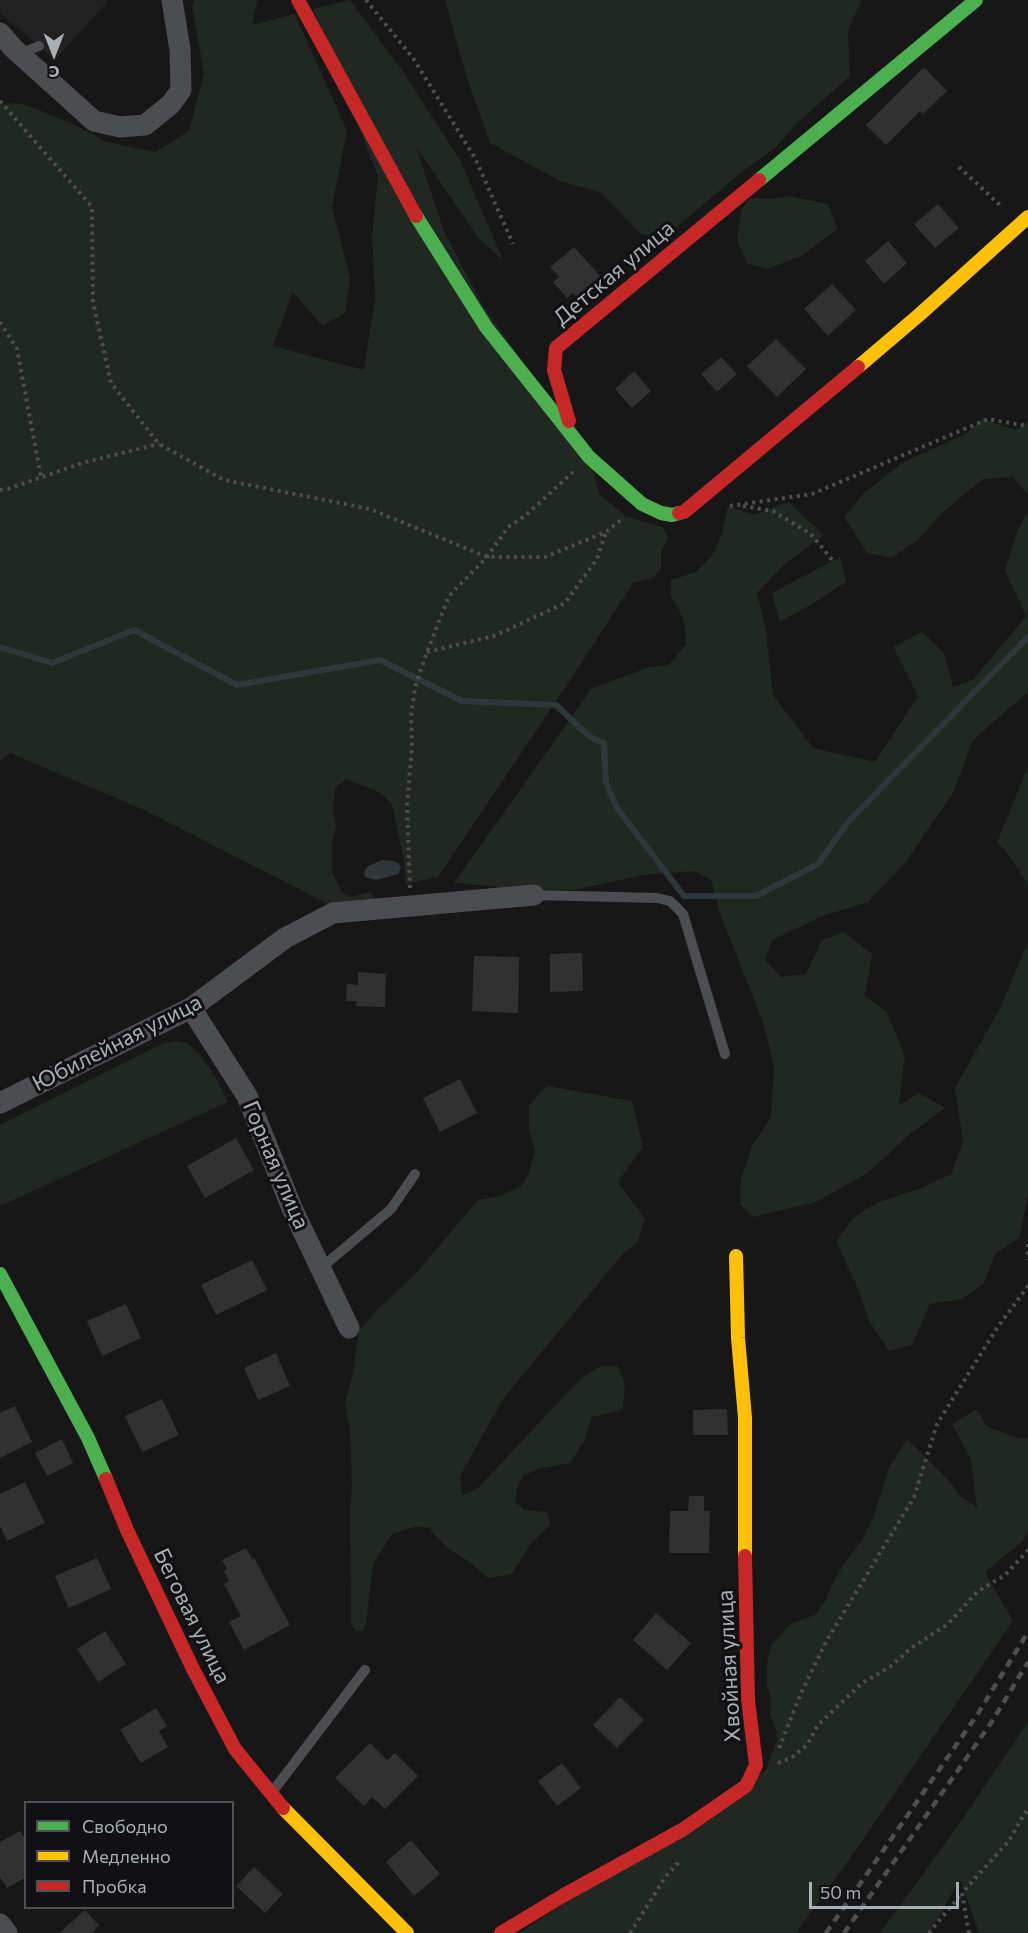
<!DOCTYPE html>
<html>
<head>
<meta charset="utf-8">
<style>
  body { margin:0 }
  #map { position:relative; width:1028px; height:1933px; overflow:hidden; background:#171717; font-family:Commissioner,sans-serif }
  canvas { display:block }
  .legend { position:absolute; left:24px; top:1801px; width:210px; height:108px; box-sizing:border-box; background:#111113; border:2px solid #4e5054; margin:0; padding:8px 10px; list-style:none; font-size:18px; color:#aaafb6 }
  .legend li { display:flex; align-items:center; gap:12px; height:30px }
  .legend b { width:30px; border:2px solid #4e5054 }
  .north { position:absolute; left:24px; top:24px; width:60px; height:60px; -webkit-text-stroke:4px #111113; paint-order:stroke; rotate:180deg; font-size:16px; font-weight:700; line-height:24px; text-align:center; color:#aaafb6 }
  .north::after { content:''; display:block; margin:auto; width:21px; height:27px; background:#aaafb6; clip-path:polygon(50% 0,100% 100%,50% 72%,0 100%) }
  .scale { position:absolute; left:809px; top:1882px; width:150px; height:27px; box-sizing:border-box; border:3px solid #aaafb6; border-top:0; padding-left:8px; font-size:18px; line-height:21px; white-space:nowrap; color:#aaafb6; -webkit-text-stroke:4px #111113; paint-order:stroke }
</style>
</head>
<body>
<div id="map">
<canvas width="1028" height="1933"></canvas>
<ul class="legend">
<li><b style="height:8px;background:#4caf50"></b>Свободно</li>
<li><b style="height:8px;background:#ffc107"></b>Медленно</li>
<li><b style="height:8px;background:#c62828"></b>Пробка</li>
</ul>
<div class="north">С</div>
<div class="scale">50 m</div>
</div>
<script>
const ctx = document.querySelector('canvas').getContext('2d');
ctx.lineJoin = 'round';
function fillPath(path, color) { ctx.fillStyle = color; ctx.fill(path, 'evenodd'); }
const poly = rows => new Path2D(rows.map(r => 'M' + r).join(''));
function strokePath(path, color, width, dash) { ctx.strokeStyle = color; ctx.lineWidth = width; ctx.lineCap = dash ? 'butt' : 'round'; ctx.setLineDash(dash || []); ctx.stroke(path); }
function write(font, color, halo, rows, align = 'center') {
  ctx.font = font + ' Commissioner,sans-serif'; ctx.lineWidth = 6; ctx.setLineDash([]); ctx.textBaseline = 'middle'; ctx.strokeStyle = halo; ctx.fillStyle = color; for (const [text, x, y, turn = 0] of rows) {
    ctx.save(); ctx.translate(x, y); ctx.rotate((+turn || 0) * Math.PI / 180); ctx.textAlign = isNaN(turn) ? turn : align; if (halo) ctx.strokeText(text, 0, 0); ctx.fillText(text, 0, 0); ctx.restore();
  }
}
const built = poly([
  [0,0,109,0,55,60,0,13]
]);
const green = poly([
  [194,0,257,0,252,25,295,14,347,131,332,207,350,278,345,313,322,326,293,292,273,346,364,370,375,298,372,235,378,176,313,9,350,0,402,70,460,160,503,260,480,240,416,147,444,231,482,304,589,457,600,495,626,516,662,527,669,538,661,551,661,568,653,578,633,583,573,676,438,877,406,884,404,861,392,804,381,793,346,779,335,788,333,808,336,827,332,842,332,872,343,893,351,897,370,892,374,897,371,903,336,908,144,810,10,753,0,761,0,103,23,104,69,122,107,142,155,152,189,131,204,74,192,6],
  [445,0,862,0,848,30,850,76,796,124,776,147,738,175,660,241,640,233,600,192,562,182,490,143,466,75],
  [789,196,828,204,838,229,801,256,768,269,748,264,737,241,741,210,750,198,770,199],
  [982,419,1016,430,1028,421,1028,495,1013,477,983,479,944,511,919,539,891,558,867,553,844,517,865,492,902,463,967,433],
  [788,502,824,535,786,563,757,593,766,629,773,695,813,748,875,762,918,696,893,647,922,632,944,653,953,687,973,680,1026,616,1005,571,1017,532,1028,511,1028,692,973,740,953,793,905,863,868,902,823,916,772,940,765,960,781,977,806,974,822,940,844,932,872,954,865,996,886,1011,905,1056,899,1105,919,1093,945,1108,910,1134,868,1173,816,1202,753,1217,740,1204,741,1179,752,1146,771,1117,774,1065,763,1022,719,911,711,880,694,871,644,875,573,890,522,889,454,883,592,688,650,667,669,665,686,644,684,620,671,596,671,580,696,572,712,556,722,534,728,506,753,515],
  [840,557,846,582,814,603,780,622,772,593],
  [1028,767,1028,885,1011,858,997,842],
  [1028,943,1028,1196,1019,1238,995,1254,984,1283,962,1299,930,1304,912,1345,889,1351,869,1321,858,1289,836,1241,853,1218,878,1202,919,1189,951,1174,963,1142,955,1088,1000,1008],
  [176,1041,187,1043,198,1053,215,1076,228,1102,0,1206,0,1125,164,1043],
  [548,1086,632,1101,643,1147,618,1182,645,1219,637,1243,621,1256,503,1399,460,1476,462,1495,477,1489,581,1378,601,1366,617,1366,625,1383,623,1410,592,1417,584,1441,570,1463,537,1469,523,1476,517,1488,515,1502,525,1510,547,1512,550,1525,531,1543,512,1574,488,1578,468,1561,449,1549,433,1533,430,1527,415,1527,392,1534,373,1565,366,1623,363,1631,357,1631,351,1625,350,1509,352,1485,350,1431,345,1403,353,1374,359,1331,375,1312,418,1271,478,1200,500,1196,521,1186,529,1173,535,1150,529,1131,529,1106,540,1092],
  [977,1409,986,1426,1017,1438,1028,1438,1028,1531,1023,1541,985,1572,1013,1621,849,1860,796,1933,519,1933,766,1770,777,1740,776,1730,770,1715,771,1700,767,1685,767,1664,771,1645,792,1623,815,1615,826,1600,832,1585,842,1567,862,1540,875,1513,889,1468,907,1439,950,1482,961,1497,977,1507,971,1459,952,1424],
  [1028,1722,1028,1931,1027,1933,979,1933,960,1879,930,1933,880,1933,957,1827]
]);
const water = poly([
  [382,860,394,861,399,864,401,867,398,874,376,880,365,877,364,872,368,866]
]);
const stream = poly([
  [0,647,52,663,134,630,237,685,380,660,462,701,556,705,590,737,604,743,606,783,617,808,684,896,756,896,818,864,848,822,1028,637]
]);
const building = poly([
  [924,67,947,91,923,114,920,111,886,145,866,125],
  [938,204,959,228,935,248,914,224],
  [888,241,907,263,884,284,865,261],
  [574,247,604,280,581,301,573,293,567,298,553,282,559,277,550,267],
  [832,284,856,310,828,336,804,309],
  [776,339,806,369,777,397,747,366],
  [721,357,737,374,717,392,701,374],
  [634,371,651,391,632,408,615,389],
  [582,953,583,991,550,992,550,954],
  [474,956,519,957,518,1013,472,1011],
  [358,972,386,974,385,1007,356,1006,357,1001,346,1001,347,984,358,985],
  [460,1079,477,1113,440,1132,423,1098],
  [236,1138,254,1170,205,1198,187,1166],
  [252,1260,267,1290,216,1315,201,1285],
  [126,1304,141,1338,102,1356,87,1321],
  [276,1353,290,1386,258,1400,244,1368],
  [162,1399,179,1435,142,1452,125,1416],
  [15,1406,32,1442,0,1458,0,1413],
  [727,1409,728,1435,693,1435,693,1410],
  [62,1439,73,1463,47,1476,35,1453],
  [25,1482,45,1523,7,1541,0,1526,0,1494],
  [689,1496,704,1496,704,1511,710,1511,709,1553,669,1553,670,1511,688,1511],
  [246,1548,252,1559,254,1558,290,1625,244,1650,229,1622,241,1616,224,1584,229,1581,224,1571,227,1569,222,1560],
  [97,1558,111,1589,69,1608,55,1576],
  [656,1613,691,1643,667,1670,633,1640],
  [105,1631,126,1664,98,1682,77,1649],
  [620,1697,644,1720,617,1748,593,1725],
  [156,1708,167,1726,159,1731,168,1747,141,1763,120,1730],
  [370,1743,387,1760,395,1753,418,1776,385,1809,372,1797,364,1806,335,1778],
  [562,1763,581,1788,557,1806,538,1781],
  [20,1831,26,1841,26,1877,7,1888,0,1877,0,1842],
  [411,1840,440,1874,414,1896,386,1862],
  [254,1867,283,1894,265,1913,236,1886],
  [85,1910,99,1925,92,1933,59,1933]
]);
const path = poly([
  [366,0,413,58,475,158,513,244],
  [0,101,92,207,93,302,111,383,159,444,224,480,370,509,487,557,545,557,606,532,622,519],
  [959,167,1002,207],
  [0,322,17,349,41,477],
  [0,490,8,489,82,463,159,444],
  [730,506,812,494,988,419,1028,426],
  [743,506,773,511,811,534,833,561],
  [427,652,494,636,565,603,597,559,606,532],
  [410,888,407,805,412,748,411,717,415,687,427,652,449,596,487,557,508,527,525,516,573,472],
  [1028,1244,1028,1260],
  [779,1748,801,1693,827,1640,914,1497,937,1424,997,1328,1028,1286],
  [778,1763,791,1758,807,1745,818,1725,861,1684,890,1667,911,1648,948,1624,977,1592,1005,1575,1028,1550],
  [630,1933,666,1876,680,1861],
  [929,1933,962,1893],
  [969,1933,962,1893,1008,1842,1028,1808]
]);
const lane = poly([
  [20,54,39,46],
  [534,895,657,898,670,901,683,914,725,1054],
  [321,1268,391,1209,415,1174],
  [273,1791,365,1670]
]);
const street = poly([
  [0,33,13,48,94,121,120,127,145,125,171,104,181,90,180,50,172,0],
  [191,1008,247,1096,292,1208,349,1328],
  [0,1103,191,1008,285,938,333,913,534,895],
  [0,1924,7,1933]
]);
const fast = poly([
  [759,180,976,0],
  [416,216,486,327,589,457,642,504,661,513,672,515,679,513],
  [0,1274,88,1438,106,1479]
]);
const slow = poly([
  [858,367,919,315,1028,217],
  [736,1256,738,1338,745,1418,745,1556],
  [283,1808,407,1933]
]);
const jam = poly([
  [298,0,416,216],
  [569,421,554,370,556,348,759,180],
  [679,513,684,512,858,367],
  [106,1479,127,1530,193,1669,235,1749,283,1808],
  [501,1933,564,1895,682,1830,746,1786,756,1765,748,1700,745,1556]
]);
const rail = poly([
  [826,1933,977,1715,1028,1632],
  [844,1933,991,1723,1028,1662]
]);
const streetNames = [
  ["Детская улица",614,273,-40],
  ["Юбилейная улица",117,1043,-27],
  ["Горная улица",276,1165,67],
  ["Беговая улица",192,1616,64],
  ["Хвойная улица",729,1666,-93]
];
fillPath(built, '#212122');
fillPath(green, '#212721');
fillPath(water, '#2f373b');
strokePath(stream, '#2f373b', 6);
fillPath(building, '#313132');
strokePath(path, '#4d4e50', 4, [3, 4.5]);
strokePath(lane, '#4c4d50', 10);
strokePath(street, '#4c4d50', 21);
strokePath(fast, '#4caf50', 14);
strokePath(slow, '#ffc107', 14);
strokePath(jam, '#c62828', 14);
strokePath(rail, '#4d4e50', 4.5, [8, 6]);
write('22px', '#aaafb6', '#111113', streetNames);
</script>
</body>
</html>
